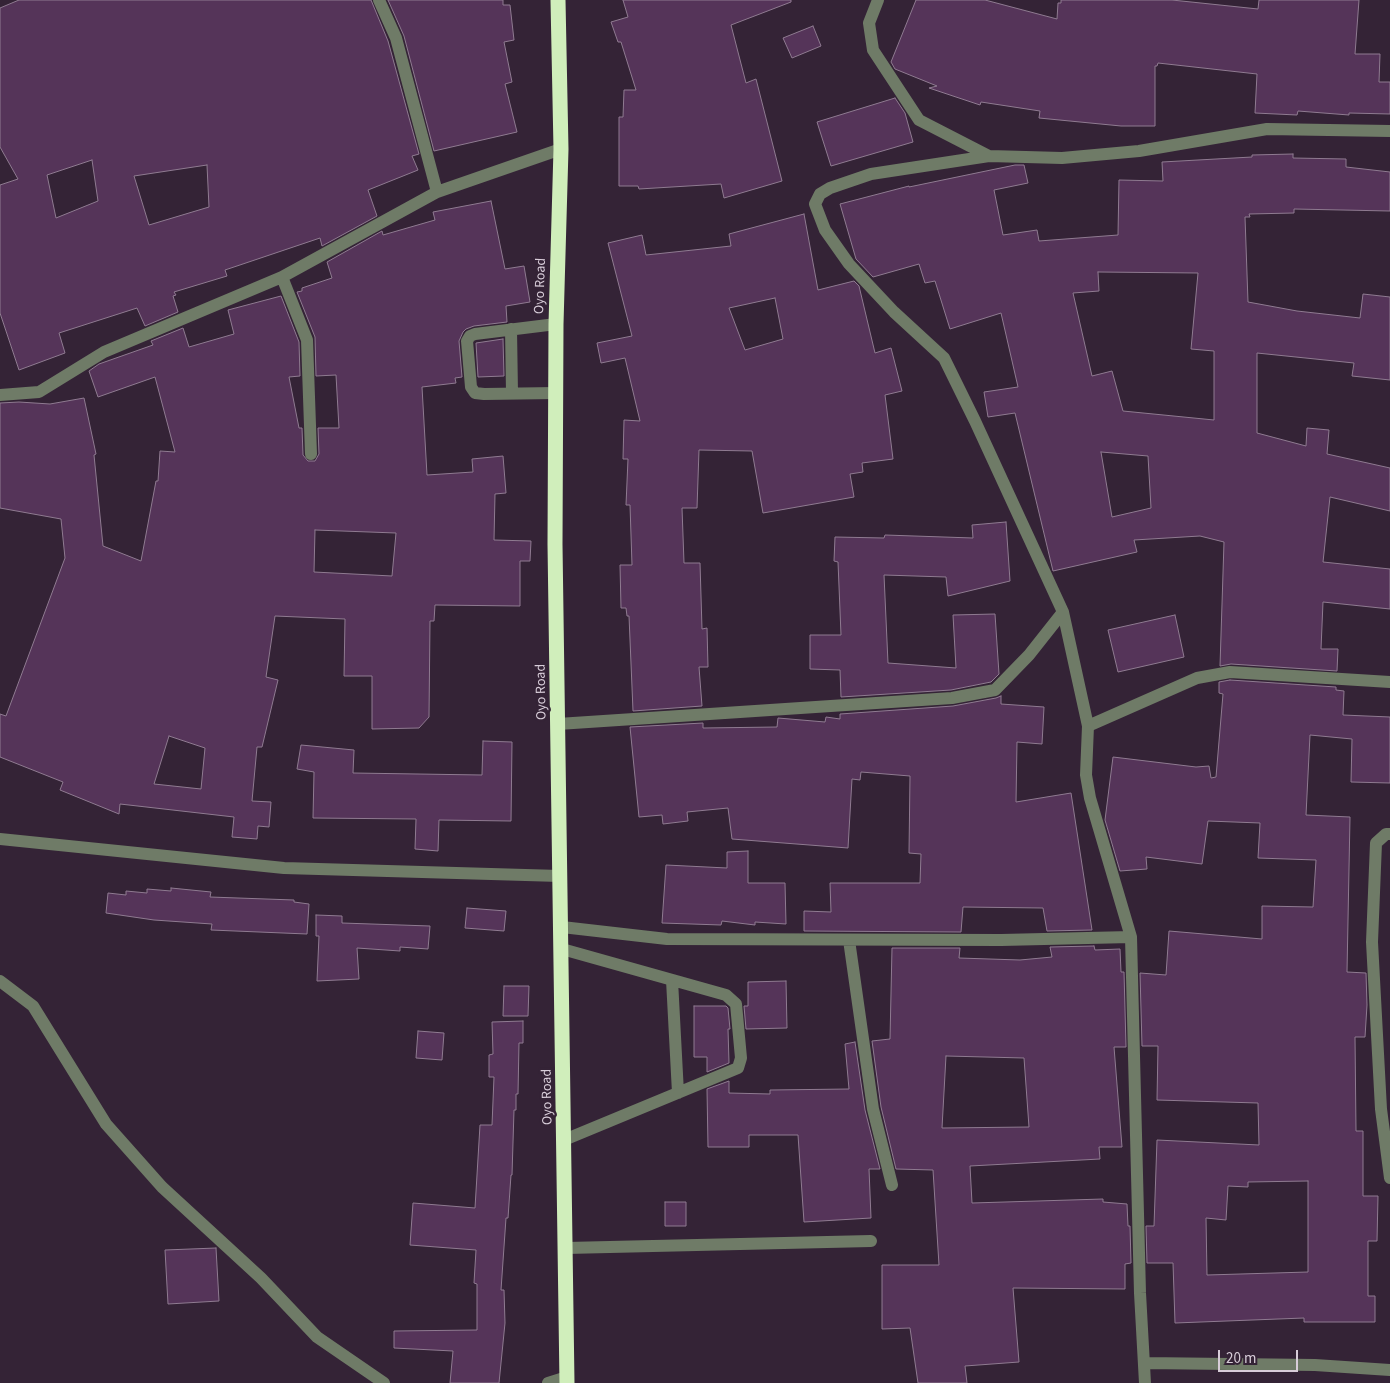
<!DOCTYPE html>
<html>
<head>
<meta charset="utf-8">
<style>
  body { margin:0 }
  #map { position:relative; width:1390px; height:1383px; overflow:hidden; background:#342336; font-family:"Source Sans 3",sans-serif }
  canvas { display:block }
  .scale { position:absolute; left:1218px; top:1350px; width:80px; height:22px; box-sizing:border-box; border:2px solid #d8cdd9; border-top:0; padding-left:6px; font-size:15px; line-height:18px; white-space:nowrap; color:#d8cdd9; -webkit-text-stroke:4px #342336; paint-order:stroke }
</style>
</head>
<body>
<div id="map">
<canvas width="1390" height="1383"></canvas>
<div class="scale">20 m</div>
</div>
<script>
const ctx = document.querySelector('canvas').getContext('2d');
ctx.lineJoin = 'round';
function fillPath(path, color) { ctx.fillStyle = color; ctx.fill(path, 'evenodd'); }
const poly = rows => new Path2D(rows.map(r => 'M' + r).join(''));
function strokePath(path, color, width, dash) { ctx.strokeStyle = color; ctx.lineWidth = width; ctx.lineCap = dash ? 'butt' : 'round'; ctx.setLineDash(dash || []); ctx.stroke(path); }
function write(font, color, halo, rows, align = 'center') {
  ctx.font = font + ' "Source Sans 3",sans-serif'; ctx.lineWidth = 5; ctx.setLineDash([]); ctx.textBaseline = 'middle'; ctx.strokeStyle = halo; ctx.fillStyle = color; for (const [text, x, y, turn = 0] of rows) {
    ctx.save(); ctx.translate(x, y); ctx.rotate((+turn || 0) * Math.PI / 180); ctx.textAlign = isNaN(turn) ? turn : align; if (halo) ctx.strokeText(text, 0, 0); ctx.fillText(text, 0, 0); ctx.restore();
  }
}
const building = poly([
  [19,0,371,0,388,41,419,154,412,156,418,170,368,190,377,216,322,246,320,238,225,270,227,276,174,292,176,295,173,296,178,312,145,326,137,308,59,333,65,353,19,370,0,313,0,185,18,179,0,147,0,8,19,0],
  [92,160,98,201,56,218,47,175,92,160],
  [207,165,209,207,149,225,134,176,207,165],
  [388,0,503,0,503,5,510,5,514,40,504,42,512,82,505,84,517,132,434,151,404,36,388,0],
  [623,0,791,0,791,2,731,25,746,83,756,79,782,181,724,198,721,184,639,189,638,186,619,186,619,117,623,117,624,90,636,90,621,42,618,42,611,22,628,17,623,0],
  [916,0,985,0,1057,19,1058,3,1061,3,1061,0,1172,0,1258,9,1259,0,1359,0,1355,54,1380,54,1379,82,1390,82,1390,114,1349,113,1349,115,1298,111,1297,115,1255,113,1257,74,1158,63,1157,66,1155,66,1155,126,1121,126,1039,118,1040,111,981,102,980,105,929,88,937,86,895,69,891,62,916,0],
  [813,26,821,46,792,58,783,38,813,26],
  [895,98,905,113,913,142,831,166,817,122,895,98],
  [1293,154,1293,158,1346,159,1346,167,1390,172,1390,211,1294,209,1294,213,1249,214,1250,217,1245,217,1248,302,1297,311,1360,318,1363,294,1390,297,1390,380,1352,376,1354,363,1257,353,1257,433,1306,446,1307,428,1329,430,1327,454,1390,468,1390,511,1330,497,1323,562,1390,569,1390,609,1323,602,1321,649,1338,649,1337,671,1231,664,1220,666,1224,542,1200,536,1134,540,1137,552,1053,571,1015,413,988,417,984,392,1018,387,1001,313,950,329,935,281,925,283,919,264,873,277,856,259,840,204,909,186,909,187,1015,165,1024,165,1028,183,994,190,1003,235,1037,230,1039,241,1118,235,1119,180,1163,181,1162,162,1252,157,1252,155,1293,154],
  [1098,272,1198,273,1191,349,1214,351,1214,420,1123,411,1112,371,1092,376,1073,293,1099,291,1098,272],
  [1101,452,1148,456,1151,508,1112,517,1101,452],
  [491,201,505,269,524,266,530,302,506,306,507,322,474,326,466,329,463,332,459,341,462,377,455,378,456,383,422,387,427,475,473,472,472,459,503,456,506,493,495,494,494,540,531,541,530,561,520,561,520,606,435,605,434,621,430,621,429,717,419,728,372,729,372,676,344,676,345,619,275,616,266,677,278,680,262,747,257,747,252,801,271,802,269,827,258,826,257,839,232,837,234,817,120,804,119,814,60,790,63,782,0,757,0,714,6,716,65,558,61,519,0,508,0,403,19,402,50,404,84,398,96,454,94,455,103,546,141,561,156,481,158,481,160,451,175,452,155,377,98,397,89,371,99,364,153,345,151,341,183,328,189,347,234,334,228,310,281,296,299,342,300,376,289,377,299,428,302,428,303,455,308,461,315,461,319,454,318,428,339,428,336,375,316,376,315,337,297,292,302,291,302,288,332,278,327,262,382,231,383,235,435,220,433,212,491,201],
  [315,530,396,533,392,576,314,572,315,530],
  [169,736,205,748,201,789,154,784,169,736],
  [804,214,818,290,854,281,859,286,875,353,891,348,902,391,885,395,893,459,862,463,863,472,850,474,854,497,763,513,752,451,699,450,697,508,682,508,684,563,700,563,702,629,707,628,708,667,699,667,702,706,633,711,629,616,627,616,626,608,621,608,620,565,632,565,630,505,626,505,628,459,623,459,624,420,640,421,625,358,601,363,597,343,632,336,608,243,642,235,646,255,731,246,729,234,804,214],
  [775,298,783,339,745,350,729,308,775,298],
  [503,339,504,376,478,377,476,343,503,339],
  [1006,522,1010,581,948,596,946,577,884,575,888,663,956,668,953,615,995,614,999,674,991,682,951,690,841,697,840,670,810,669,810,635,841,635,838,562,834,561,835,537,884,538,885,535,973,538,972,525,1006,522],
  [1175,615,1184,657,1118,672,1108,630,1175,615],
  [1230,680,1336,687,1336,690,1344,691,1343,715,1390,717,1390,783,1351,782,1352,739,1310,735,1306,815,1350,817,1347,972,1366,973,1367,1005,1365,1037,1355,1037,1356,1131,1363,1131,1363,1196,1378,1196,1377,1241,1368,1241,1368,1296,1375,1296,1375,1322,1304,1322,1304,1318,1175,1323,1173,1263,1147,1263,1146,1226,1154,1226,1157,1140,1259,1145,1258,1103,1157,1100,1158,1046,1142,1046,1140,973,1166,975,1169,931,1262,939,1262,906,1313,907,1316,860,1258,858,1260,823,1208,821,1202,864,1146,857,1147,869,1120,871,1105,820,1113,757,1196,767,1209,766,1211,778,1216,777,1223,694,1219,693,1219,682,1230,680],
  [1308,1181,1308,1272,1207,1275,1206,1218,1226,1220,1228,1186,1248,1187,1248,1182,1308,1181],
  [1001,696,1001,704,1044,707,1042,744,1017,742,1016,802,1071,793,1092,930,1047,931,1043,908,963,907,961,932,804,931,804,911,831,912,830,883,920,883,921,854,909,853,910,776,861,772,860,780,852,779,848,848,732,839,728,808,687,812,688,821,663,824,662,815,639,817,630,727,703,723,703,728,777,727,778,718,825,722,826,717,840,719,840,714,953,706,996,698,1001,696],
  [483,741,512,742,511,821,439,820,438,851,415,849,416,819,313,818,314,772,297,769,301,745,354,750,353,773,482,775,483,741],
  [748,851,748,883,785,883,786,924,755,922,755,925,722,921,721,925,662,923,666,865,727,868,727,852,748,851],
  [171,888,211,892,210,897,294,900,294,902,309,904,307,934,211,930,212,924,154,920,106,913,108,893,126,895,126,891,147,893,147,889,171,891,171,888],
  [467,908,506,911,504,931,465,928,467,908],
  [316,915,342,916,342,923,430,926,428,949,400,947,400,951,357,948,359,979,317,981,319,936,316,936,316,915],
  [1094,946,1095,950,1120,949,1121,972,1124,972,1126,1047,1114,1047,1122,1147,1099,1147,1100,1159,970,1166,972,1203,1103,1199,1103,1202,1127,1204,1128,1226,1130,1226,1131,1263,1125,1264,1125,1289,1013,1288,1019,1362,965,1366,967,1383,918,1383,910,1328,882,1329,882,1265,939,1265,933,1170,896,1169,881,1107,872,1041,890,1039,892,948,960,948,959,958,1020,960,1052,957,1050,947,1094,946],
  [946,1056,1024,1058,1029,1127,942,1128,946,1056],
  [786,981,787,1028,746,1029,744,1006,748,1006,748,982,786,981],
  [504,986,529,986,528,1016,503,1016,504,986],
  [694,1006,726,1006,728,1008,730,1029,728,1029,729,1063,707,1072,707,1057,694,1057,694,1006],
  [523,1021,523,1043,519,1043,518,1094,516,1094,516,1110,514,1110,512,1175,511,1175,508,1218,506,1218,501,1290,504,1290,505,1323,499,1383,450,1383,453,1351,394,1348,394,1331,477,1330,477,1284,474,1283,476,1250,410,1245,413,1203,475,1208,480,1125,492,1125,494,1077,489,1077,489,1055,493,1054,492,1022,523,1021],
  [418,1031,444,1033,442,1060,416,1058,418,1031],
  [855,1042,865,1110,880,1169,869,1169,871,1218,804,1222,798,1135,749,1135,749,1147,708,1147,707,1089,729,1081,729,1093,770,1094,770,1090,849,1089,845,1044,855,1042],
  [665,1202,686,1202,686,1226,665,1226,665,1202],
  [216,1248,219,1301,168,1304,165,1250,216,1248]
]);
const minor = poly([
  [379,0,396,38,437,192],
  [878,0,869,23,873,50,919,120,989,156,1062,158,1139,151,1267,129,1390,131],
  [989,156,871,174,830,188,820,194,815,204,825,230,849,264,894,312,944,358,975,421,1063,612,1088,726,1086,775,1090,798,1131,937,1140,1293,1145,1383],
  [282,277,307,340,311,454],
  [511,329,512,393],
  [556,393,484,394,475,393,471,387,467,341,470,336,475,334,556,324],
  [0,395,39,392,104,352,282,277,437,192,561,149],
  [558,724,952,698,995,690,1029,655,1063,612],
  [1088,726,1197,678,1230,672,1390,682],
  [1390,834,1386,834,1376,843,1372,942,1381,1109,1390,1178],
  [0,839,284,868,560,876],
  [562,927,667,939,1001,940,1131,937],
  [849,940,873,1109,892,1185],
  [562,949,726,995,736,1004,741,1058,738,1068,564,1140],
  [672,980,678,1093],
  [0,981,33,1006,106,1124,162,1187,261,1278,317,1337,384,1383],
  [566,1248,871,1241],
  [1144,1363,1315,1365,1390,1370],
  [548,1383,567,1377]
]);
const highway = poly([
  [558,0,561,149,556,324,555,544,567,1383]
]);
const streetNames = [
  ["Oyo Road",541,286,-88],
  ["Oyo Road",542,692,-91],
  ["Oyo Road",548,1097,-91]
];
fillPath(building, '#553459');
strokePath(building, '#8f7b91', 1);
strokePath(minor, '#6f7b67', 12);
strokePath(highway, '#d0eebb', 15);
write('14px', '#d8cdd9', '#342336', streetNames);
</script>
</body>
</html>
